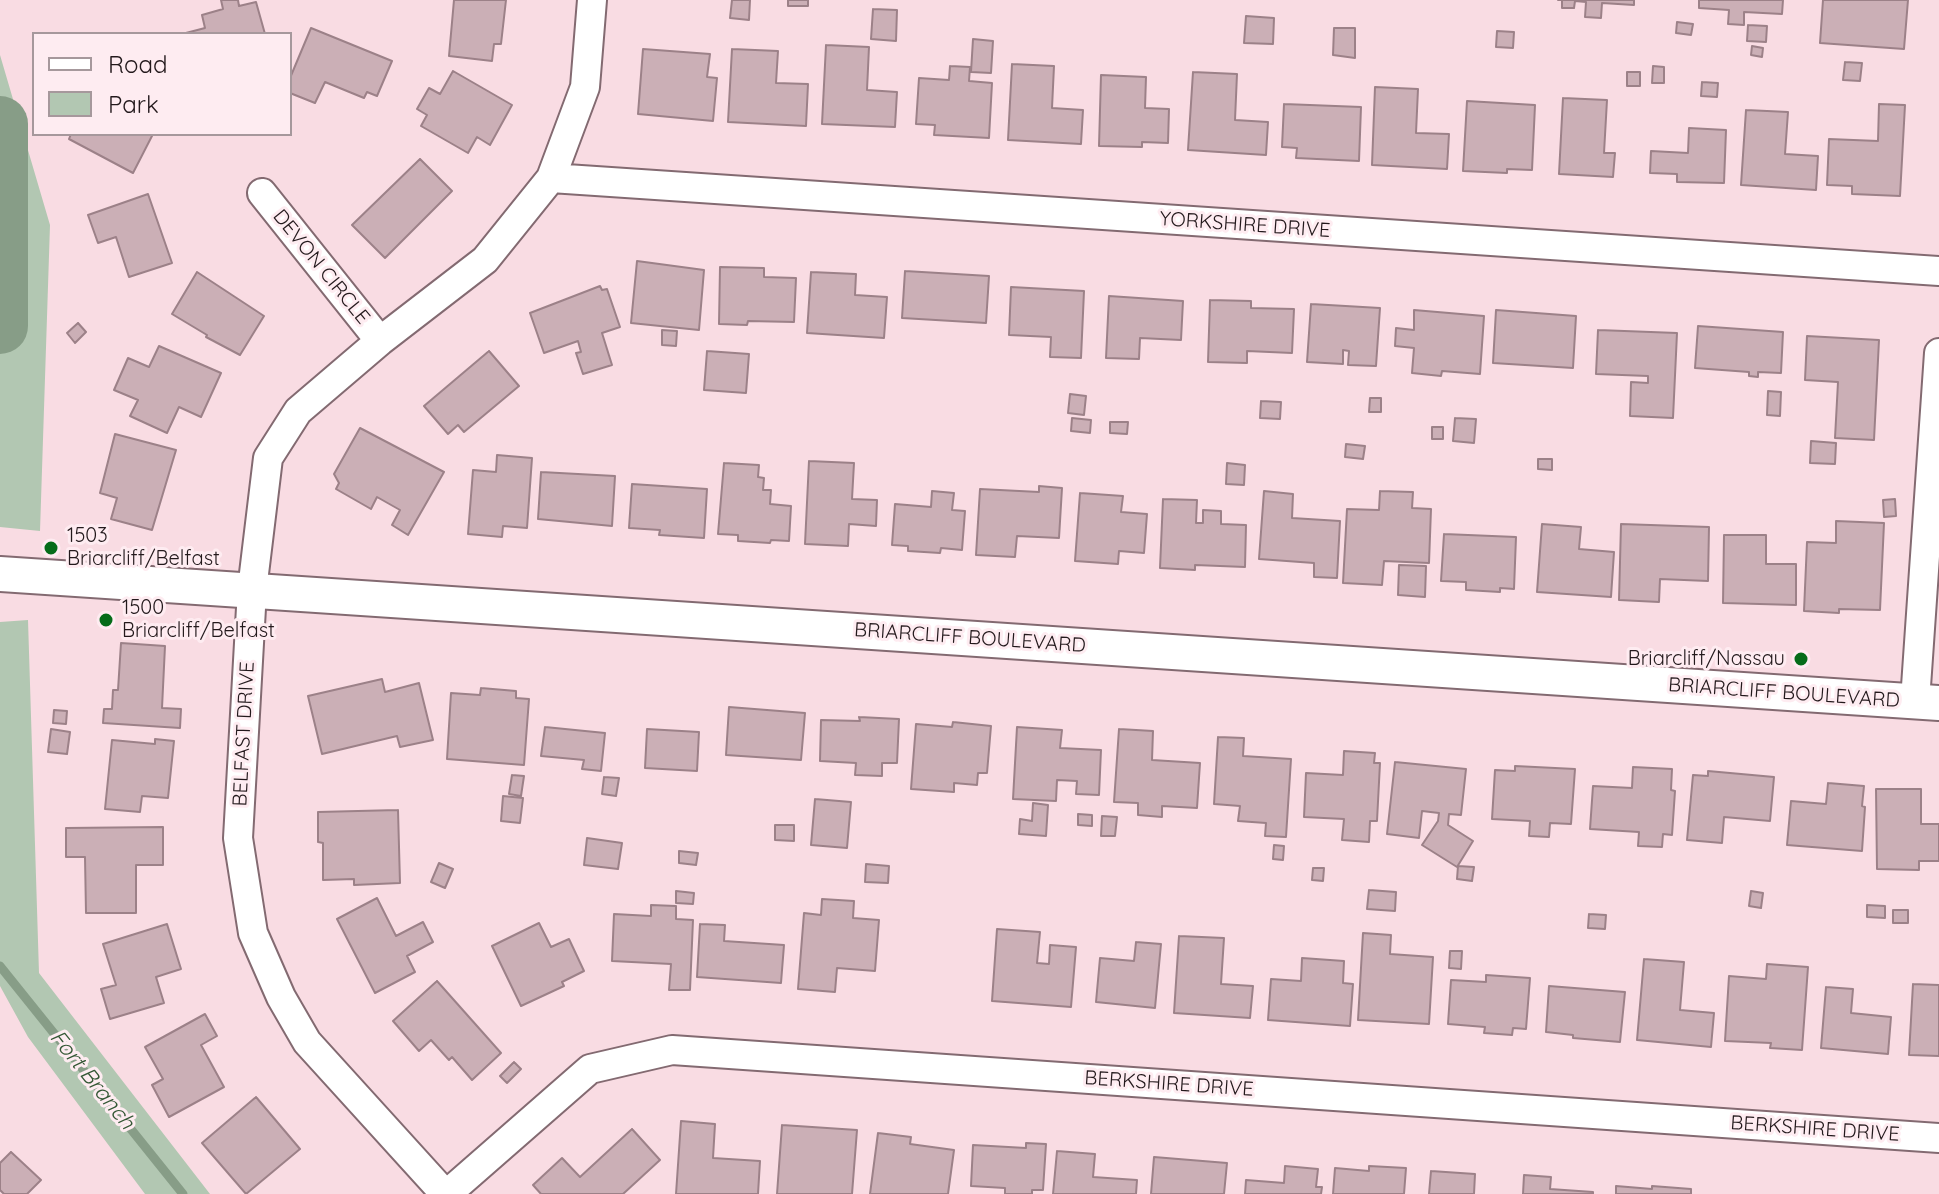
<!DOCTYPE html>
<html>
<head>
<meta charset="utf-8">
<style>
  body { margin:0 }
  #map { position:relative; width:1939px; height:1194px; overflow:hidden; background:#f9dce3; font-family:Quicksand,sans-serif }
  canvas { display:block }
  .legend { position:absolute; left:32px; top:32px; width:260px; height:104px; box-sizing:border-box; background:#feecf1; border:2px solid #a6989c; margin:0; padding:10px 14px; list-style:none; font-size:24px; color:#23191c }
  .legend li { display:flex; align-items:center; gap:16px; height:40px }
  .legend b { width:40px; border:2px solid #a6989c }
</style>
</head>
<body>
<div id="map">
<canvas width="1939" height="1194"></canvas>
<ul class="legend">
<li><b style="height:10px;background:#fff"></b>Road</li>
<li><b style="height:22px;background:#b2c7b2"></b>Park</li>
</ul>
</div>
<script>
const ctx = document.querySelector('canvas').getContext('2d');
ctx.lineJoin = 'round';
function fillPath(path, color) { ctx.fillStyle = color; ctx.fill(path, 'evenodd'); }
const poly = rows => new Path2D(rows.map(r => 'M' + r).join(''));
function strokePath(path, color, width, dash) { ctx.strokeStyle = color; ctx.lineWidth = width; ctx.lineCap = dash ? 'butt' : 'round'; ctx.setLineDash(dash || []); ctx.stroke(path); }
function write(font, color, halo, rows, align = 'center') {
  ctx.font = font + ' Quicksand,sans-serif'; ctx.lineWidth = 6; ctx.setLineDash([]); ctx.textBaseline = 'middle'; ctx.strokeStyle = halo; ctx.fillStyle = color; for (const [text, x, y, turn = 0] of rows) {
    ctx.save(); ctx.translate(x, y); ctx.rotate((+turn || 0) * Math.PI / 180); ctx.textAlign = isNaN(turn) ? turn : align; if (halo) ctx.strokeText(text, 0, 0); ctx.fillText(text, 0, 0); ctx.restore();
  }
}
const green = poly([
  [0,55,50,225,40,531,0,527],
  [28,620,39,973,210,1194,145,1194,28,1037,0,986,0,622]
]);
const stream = poly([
  [0,966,183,1194]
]);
const river = poly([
  [0,124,0,326]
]);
const building = poly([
  [221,0,238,0,239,6,256,2,265,34,182,34,205,28,202,15,223,9,221,0],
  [454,0,506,0,501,44,494,44,492,61,449,56,454,0],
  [732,0,750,0,749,20,730,18,732,0],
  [788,0,808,0,808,6,788,6,788,0],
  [1558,0,1634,0,1634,5,1602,3,1601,18,1585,17,1586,2,1575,1,1574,8,1562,8,1562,0,1558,0],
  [1699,0,1783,0,1782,14,1744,12,1744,25,1728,24,1729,10,1699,8,1699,0],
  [1823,0,1908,0,1904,49,1820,43,1823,0],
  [873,9,897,10,896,41,871,39,873,9],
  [1246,16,1274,18,1273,44,1244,43,1246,16],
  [1677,22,1693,24,1691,35,1676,33,1677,22],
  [1748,25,1767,26,1766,42,1747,41,1748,25],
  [311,28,392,61,377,96,367,92,364,98,325,82,315,103,290,93,290,78,311,28],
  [1334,28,1355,28,1355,58,1333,55,1334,28],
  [1497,31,1514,32,1513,48,1496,47,1497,31],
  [973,39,993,41,991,73,971,72,973,39],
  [826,45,869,47,867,90,897,92,895,127,822,124,826,45],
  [1752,46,1763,48,1762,57,1751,55,1752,46],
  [643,49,710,54,707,77,717,78,713,121,638,114,643,49],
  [732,49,778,51,776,83,808,84,806,126,728,122,732,49],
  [1845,62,1862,63,1860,81,1843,80,1845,62],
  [1012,64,1054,66,1052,108,1083,110,1081,144,1008,140,1012,64],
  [950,66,970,67,969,81,992,83,989,138,934,135,935,125,916,124,919,78,949,80,950,66],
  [1653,66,1664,67,1664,83,1652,83,1653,66],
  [453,71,512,105,490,145,477,137,468,153,421,126,427,115,417,109,429,88,440,94,453,71],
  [1193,72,1237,74,1235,120,1268,122,1266,155,1188,150,1193,72],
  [1627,72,1640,72,1640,86,1627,86,1627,72],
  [1101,75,1146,77,1145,108,1169,109,1168,143,1142,142,1142,147,1099,146,1101,75],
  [1702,82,1718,83,1717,97,1701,96,1702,82],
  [1375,87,1418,89,1416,133,1449,134,1447,169,1372,165,1375,87],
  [1563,98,1607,100,1604,153,1615,153,1613,177,1559,174,1563,98],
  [1467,101,1535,105,1532,170,1507,169,1507,173,1463,171,1467,101],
  [1284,104,1361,107,1359,161,1296,158,1297,148,1282,147,1284,104],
  [1879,104,1905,105,1900,196,1852,194,1852,186,1827,185,1829,139,1878,141,1879,104],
  [1746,110,1788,112,1785,154,1818,156,1816,190,1741,185,1746,110],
  [1689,128,1726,130,1724,183,1677,182,1677,174,1650,173,1651,151,1688,153,1689,128],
  [71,134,153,134,133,173,69,139,71,134],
  [420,159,452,191,385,258,352,225,420,159],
  [148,194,172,263,129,277,116,237,98,243,88,215,148,194],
  [637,261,704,270,699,330,631,323,637,261],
  [720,267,764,268,764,277,796,278,794,322,748,321,747,325,719,324,720,267],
  [905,271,989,276,986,323,902,318,905,271],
  [197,272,264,316,240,355,206,337,207,335,172,314,197,272],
  [811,272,856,274,855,295,887,297,884,338,807,333,811,272],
  [600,286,602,290,607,289,620,327,602,333,612,365,583,374,576,353,581,352,578,341,544,353,530,313,600,286],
  [1011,287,1084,291,1081,358,1050,357,1051,337,1009,335,1011,287],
  [1109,296,1183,301,1181,340,1140,338,1139,359,1106,358,1109,296],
  [1210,300,1251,301,1251,308,1294,309,1292,353,1247,351,1247,363,1208,362,1210,300],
  [1311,304,1380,308,1376,366,1348,365,1349,351,1343,350,1343,364,1307,362,1311,304],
  [1414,310,1484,316,1480,374,1442,371,1441,376,1412,373,1414,348,1395,346,1396,328,1414,330,1414,310],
  [1496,310,1576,316,1573,368,1493,363,1496,310],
  [78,323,86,332,75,343,67,333,78,323],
  [1698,326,1783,332,1781,373,1758,372,1758,377,1749,376,1749,372,1695,368,1698,326],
  [662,330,677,331,676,346,662,345,662,330],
  [1598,330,1677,333,1673,418,1630,416,1631,382,1648,383,1648,376,1596,374,1598,330],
  [1807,336,1879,340,1874,440,1835,438,1838,382,1805,380,1807,336],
  [159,346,221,373,201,417,179,407,167,433,130,416,138,400,114,390,128,358,149,367,159,346],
  [489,351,519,386,464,432,458,425,448,434,424,406,489,351],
  [707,351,749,354,746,393,704,390,707,351],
  [1768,391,1781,392,1780,416,1767,415,1768,391],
  [1070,394,1086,396,1084,415,1068,413,1070,394],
  [1370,398,1381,398,1381,412,1369,412,1370,398],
  [1261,401,1281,402,1280,419,1260,418,1261,401],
  [1072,418,1091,420,1090,433,1071,431,1072,418],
  [1455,418,1476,419,1474,443,1453,441,1455,418],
  [1110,422,1128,422,1127,434,1110,433,1110,422],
  [1432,427,1443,427,1443,439,1432,439,1432,427],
  [360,428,444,472,408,535,392,525,400,510,377,497,371,509,336,489,339,483,334,474,360,428],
  [115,434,176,450,152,530,111,519,117,498,100,493,115,434],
  [1811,441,1836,443,1835,464,1810,463,1811,441],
  [1346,444,1365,446,1363,459,1345,457,1346,444],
  [497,455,532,458,527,528,503,526,502,537,468,534,473,470,496,472,497,455],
  [1538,459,1552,459,1552,470,1538,469,1538,459],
  [809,461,854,463,852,499,877,500,876,526,849,524,848,546,805,544,809,461],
  [724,463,759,465,758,477,764,478,763,490,771,490,770,504,791,506,789,541,771,540,770,543,738,541,738,535,718,534,724,463],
  [1227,463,1245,465,1244,485,1226,484,1227,463],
  [541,472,615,476,612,526,538,519,541,472],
  [632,484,707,489,704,538,659,535,660,530,629,528,632,484],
  [1039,486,1062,488,1059,538,1017,536,1015,557,976,555,980,489,1039,492,1039,486],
  [932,491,954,493,952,510,965,511,962,550,941,548,940,553,908,551,908,546,892,545,895,504,931,507,932,491],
  [1264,491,1293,494,1292,518,1340,521,1337,578,1314,577,1314,563,1259,559,1264,491],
  [1380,491,1413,492,1412,508,1431,509,1429,563,1384,561,1382,585,1343,583,1347,509,1379,510,1380,491],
  [1080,493,1123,496,1121,512,1147,514,1144,553,1119,551,1118,564,1075,561,1080,493],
  [1163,499,1197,500,1196,523,1203,523,1203,510,1221,511,1221,524,1246,525,1245,567,1195,565,1195,570,1160,568,1163,499],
  [1895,499,1896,516,1884,517,1883,500,1895,499],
  [1836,521,1884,523,1880,610,1839,609,1839,613,1804,611,1807,542,1836,543,1836,521],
  [1542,524,1581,527,1579,549,1614,552,1611,597,1537,592,1542,524],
  [1621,524,1709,527,1708,581,1660,579,1659,602,1619,600,1621,524],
  [1444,534,1516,537,1514,589,1500,588,1500,592,1466,590,1466,582,1441,581,1444,534],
  [1724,535,1766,535,1766,564,1796,564,1796,605,1723,603,1724,535],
  [1399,565,1426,566,1425,597,1398,595,1399,565],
  [121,643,165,646,162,708,181,709,180,728,103,723,104,709,112,709,113,690,118,690,121,643],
  [382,679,385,692,419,683,433,740,400,747,397,736,322,754,308,696,382,679],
  [481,688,516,691,516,698,529,699,524,765,447,759,451,693,480,695,481,688],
  [729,707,805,713,801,760,726,755,729,707],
  [54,710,67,711,66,724,53,723,54,710],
  [859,717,899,719,897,763,882,763,882,776,855,775,856,763,820,761,821,720,860,721,859,717],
  [953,722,991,726,987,773,978,773,977,785,954,783,954,792,911,789,916,724,952,727,953,722],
  [545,727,605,733,601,771,582,769,584,760,541,756,545,727],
  [1017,727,1062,730,1060,748,1101,750,1099,795,1076,794,1077,781,1057,780,1056,801,1013,799,1017,727],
  [51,729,70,732,67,754,48,752,51,729],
  [647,729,699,732,697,771,645,768,647,729],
  [1119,729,1153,731,1152,760,1200,763,1197,808,1162,806,1162,817,1138,815,1138,803,1114,802,1119,729],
  [1218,737,1244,738,1243,756,1291,759,1286,837,1265,836,1266,823,1238,821,1240,806,1214,804,1218,737],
  [155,739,174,741,168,798,142,796,140,812,105,809,112,740,155,744,155,739],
  [1344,751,1375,753,1374,763,1380,763,1377,821,1370,821,1369,842,1342,840,1344,819,1304,817,1306,773,1343,775,1344,751],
  [1395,762,1466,769,1461,815,1449,814,1448,825,1473,841,1457,867,1422,845,1438,821,1439,813,1422,811,1419,838,1387,834,1395,762],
  [1515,766,1575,769,1571,824,1550,823,1549,837,1529,836,1530,821,1492,819,1495,770,1515,771,1515,766],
  [1633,767,1672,769,1671,790,1675,791,1672,835,1663,834,1662,847,1638,846,1639,832,1590,829,1593,786,1632,788,1633,767],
  [1708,771,1774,777,1770,821,1724,817,1722,843,1687,840,1693,775,1708,776,1708,771],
  [512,775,524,776,521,796,509,794,512,775],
  [604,777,619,778,616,796,602,794,604,777],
  [1828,783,1864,786,1862,806,1865,807,1862,851,1787,845,1791,801,1826,804,1828,783],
  [1876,789,1921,789,1921,824,1939,824,1939,861,1919,861,1919,870,1877,869,1876,789],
  [503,796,523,798,520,823,501,821,503,796],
  [815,799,851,802,847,848,811,845,815,799],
  [1033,803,1048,805,1046,836,1019,834,1020,819,1032,821,1033,803],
  [398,810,400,883,354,885,354,879,323,880,323,843,318,842,318,812,398,810],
  [1078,814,1092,815,1092,826,1078,825,1078,814],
  [1102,816,1117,817,1115,836,1101,836,1102,816],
  [775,825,794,825,794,841,775,840,775,825],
  [163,827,163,865,136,865,136,913,86,913,85,857,66,857,66,828,163,827],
  [587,838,622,843,618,869,584,865,587,838],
  [1274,845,1284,846,1283,860,1273,859,1274,845],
  [679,851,698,853,696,865,679,863,679,851],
  [439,863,453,869,445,888,431,882,439,863],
  [866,864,889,866,888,883,865,882,866,864],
  [1458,866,1474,867,1472,881,1457,879,1458,866],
  [1313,868,1324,868,1323,881,1312,880,1313,868],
  [1369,890,1396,892,1395,911,1367,909,1369,890],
  [676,891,694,893,693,904,676,903,676,891],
  [1751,891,1763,893,1761,908,1749,906,1751,891],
  [377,898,396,936,423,922,433,942,407,956,415,972,375,993,337,919,377,898],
  [822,899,854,901,853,918,879,920,875,971,837,968,835,992,798,989,804,913,821,915,822,899],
  [651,905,676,906,676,919,693,920,690,990,669,990,671,964,612,961,614,914,651,916,651,905],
  [1867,905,1885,906,1885,918,1867,917,1867,905],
  [1893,910,1908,910,1908,923,1893,923,1893,910],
  [1589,914,1606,915,1605,929,1588,928,1589,914],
  [539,923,551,947,569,939,584,971,562,982,564,986,521,1006,492,946,539,923],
  [167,924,181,969,156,977,164,1003,110,1019,101,989,116,985,103,944,167,924],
  [700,924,725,925,724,941,784,945,781,983,697,977,700,924],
  [997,929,1040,932,1037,963,1049,964,1050,945,1076,947,1071,1007,992,1001,997,929],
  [1363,933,1391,935,1390,954,1433,957,1429,1024,1358,1020,1363,933],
  [1179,936,1224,938,1221,984,1253,986,1250,1018,1174,1013,1179,936],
  [1136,942,1161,944,1155,1008,1096,1002,1100,958,1134,961,1136,942],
  [1450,951,1462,951,1461,969,1449,968,1450,951],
  [1302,958,1344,961,1343,983,1353,984,1350,1026,1268,1020,1271,979,1301,981,1302,958],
  [1644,959,1684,962,1680,1010,1714,1013,1711,1047,1637,1040,1644,959],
  [1767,964,1808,967,1802,1050,1770,1048,1771,1043,1725,1041,1729,976,1766,979,1767,964],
  [1486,975,1530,978,1526,1029,1513,1028,1512,1035,1484,1033,1485,1027,1448,1024,1451,980,1486,982,1486,975],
  [437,981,501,1053,472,1080,452,1057,449,1060,431,1040,419,1051,393,1021,437,981],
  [1913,984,1939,985,1939,1056,1909,1055,1913,984],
  [1549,986,1625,992,1620,1042,1573,1038,1573,1035,1546,1032,1549,986],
  [1826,987,1853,989,1851,1013,1891,1017,1888,1054,1821,1048,1826,987],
  [205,1014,217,1036,201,1045,224,1087,169,1117,152,1085,163,1079,145,1047,205,1014],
  [514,1062,521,1069,507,1083,500,1076,514,1062],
  [256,1097,300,1149,246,1194,202,1143,256,1097],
  [681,1121,715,1124,713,1158,760,1161,758,1194,676,1194,681,1121],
  [782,1125,857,1130,852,1194,777,1194,782,1125],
  [632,1129,660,1160,623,1194,541,1194,533,1185,562,1158,580,1177,632,1129],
  [878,1133,911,1137,910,1144,954,1150,948,1194,870,1194,878,1133],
  [1026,1143,1046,1144,1043,1190,1032,1190,1032,1194,1005,1194,1005,1188,971,1186,973,1145,1026,1148,1026,1143],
  [1057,1151,1095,1154,1093,1177,1137,1180,1136,1194,1053,1194,1057,1151],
  [11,1152,41,1180,27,1194,4,1194,0,1190,0,1163,11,1152],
  [1154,1157,1227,1163,1224,1194,1151,1194,1154,1157],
  [1285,1166,1318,1169,1316,1187,1322,1187,1321,1194,1245,1194,1246,1180,1284,1183,1285,1166],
  [1369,1166,1406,1168,1404,1194,1333,1194,1335,1168,1369,1171,1369,1166],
  [1431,1171,1475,1174,1474,1194,1429,1194,1431,1171],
  [1524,1175,1551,1177,1550,1189,1593,1192,1593,1194,1523,1194,1524,1175],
  [1616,1186,1652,1189,1652,1186,1691,1189,1691,1194,1616,1194,1616,1186]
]);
const minor = poly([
  [551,178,1939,271],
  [262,193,380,341],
  [1915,701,1939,353],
  [445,1194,307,1042,281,997,253,933,238,838,252,590,268,458,298,411,380,341,485,260,551,178,585,87,592,0],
  [447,1194,590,1069,672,1050,1939,1138]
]);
const tertiary = poly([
  [0,574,1939,703]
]);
const markers = [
  [51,548,8,"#056c19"],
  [106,620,8,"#056c19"],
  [1801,659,8,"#056c19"]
];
const streetNames = [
  ["YORKSHIRE DRIVE",1245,225,4],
  ["DEVON CIRCLE",321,267,51],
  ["BRIARCLIFF BOULEVARD",970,638,4],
  ["BRIARCLIFF BOULEVARD",1784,693,4],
  ["BELFAST DRIVE",244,734,-87],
  ["BERKSHIRE DRIVE",1169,1084,4],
  ["BERKSHIRE DRIVE",1815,1129,4]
];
const poiNames = [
  ["1503",67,536],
  ["Briarcliff/Belfast",67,559],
  ["1500",122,608],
  ["Briarcliff/Belfast",122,631],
  ["Briarcliff/Nassau",1785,659,"right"]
];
const waterNames = [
  ["Fort Branch",92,1080,51]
];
fillPath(green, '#b2c7b2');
strokePath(stream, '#879d87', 9);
strokePath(river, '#879d87', 56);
fillPath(building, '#cbafb6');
strokePath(building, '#9c8188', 2);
strokePath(minor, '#836a71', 32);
strokePath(tertiary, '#836a71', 38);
strokePath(minor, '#fff', 28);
strokePath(tertiary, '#fff', 34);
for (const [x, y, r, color] of markers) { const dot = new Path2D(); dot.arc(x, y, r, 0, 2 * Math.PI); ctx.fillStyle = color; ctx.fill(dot); strokePath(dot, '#feecf1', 3); }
write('20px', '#23191c', '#feecf1', streetNames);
write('20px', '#23191c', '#feecf1', poiNames, 'left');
write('italic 22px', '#335734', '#feecf1', waterNames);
</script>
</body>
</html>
